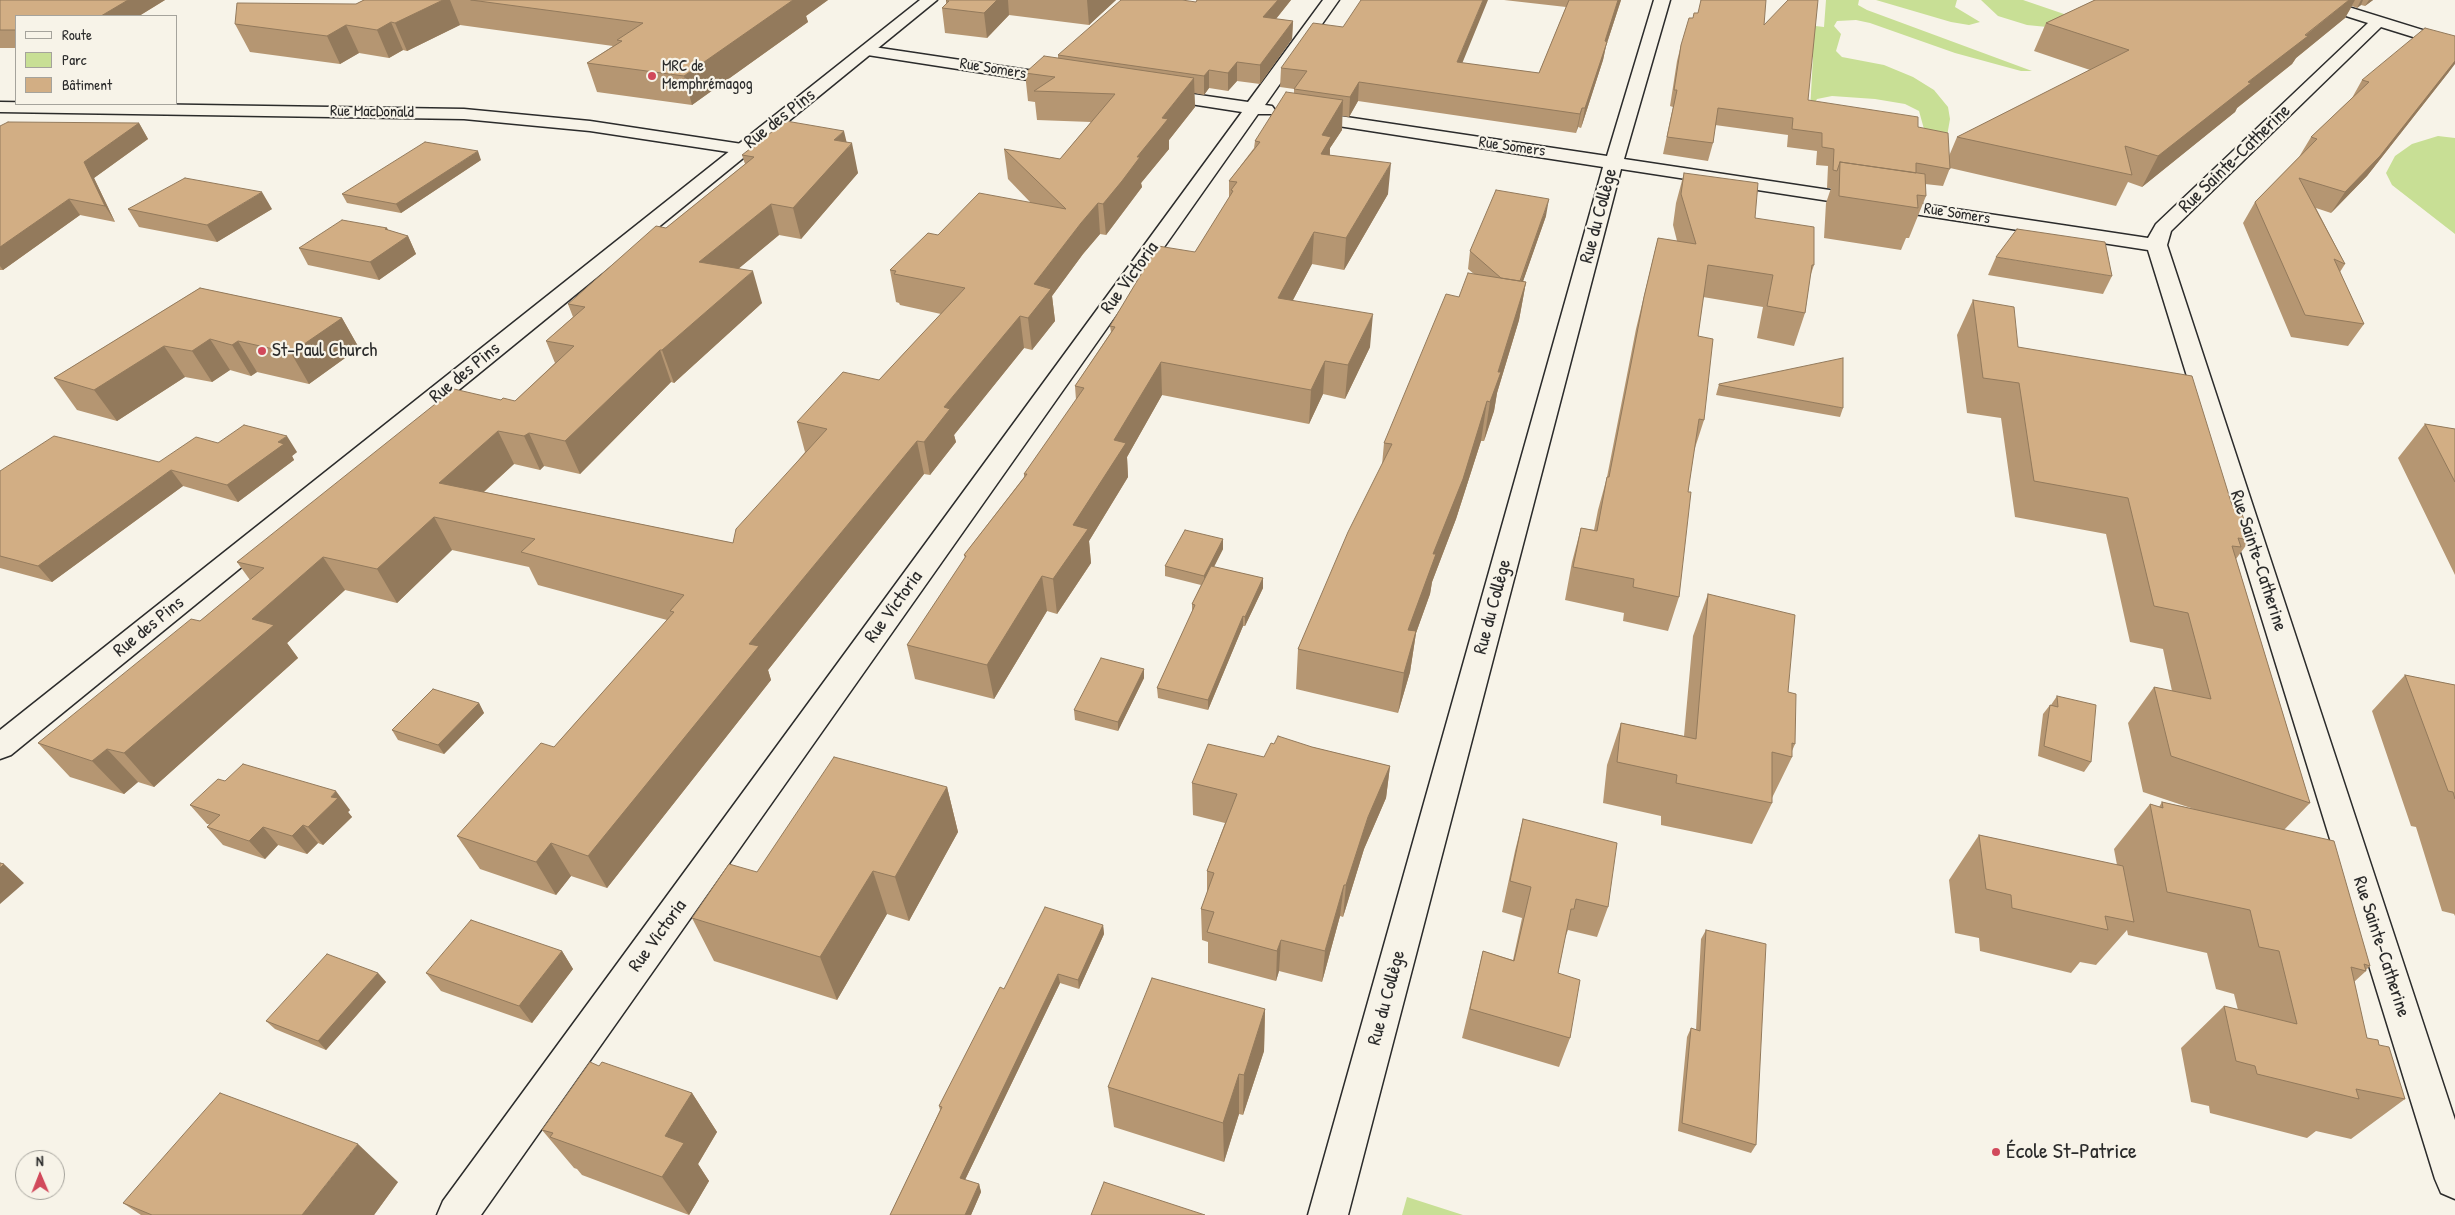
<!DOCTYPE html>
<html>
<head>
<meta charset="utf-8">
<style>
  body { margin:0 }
  #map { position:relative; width:2455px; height:1215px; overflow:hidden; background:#f7f3e8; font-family:"Patrick Hand",sans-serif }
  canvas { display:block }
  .legend { position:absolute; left:15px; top:15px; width:162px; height:90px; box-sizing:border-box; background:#f7f3e8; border:1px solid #a5a39c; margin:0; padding:6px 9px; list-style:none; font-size:15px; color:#2b2b2b }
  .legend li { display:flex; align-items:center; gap:10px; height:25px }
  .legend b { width:25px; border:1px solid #a5a39c }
  .north { position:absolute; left:15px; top:1150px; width:50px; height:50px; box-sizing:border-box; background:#f7f3e8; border:1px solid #a5a39c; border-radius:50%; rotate:359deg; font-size:14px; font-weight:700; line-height:20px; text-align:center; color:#2b2b2b }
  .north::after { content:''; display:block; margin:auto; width:18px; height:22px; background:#d1495b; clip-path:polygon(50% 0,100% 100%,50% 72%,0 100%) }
</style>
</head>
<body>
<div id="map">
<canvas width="2455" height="1215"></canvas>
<ul class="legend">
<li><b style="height:6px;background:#f7f3e8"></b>Route</li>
<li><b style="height:14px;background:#c8df95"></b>Parc</li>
<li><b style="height:14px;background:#d2ae84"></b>Bâtiment</li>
</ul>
<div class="north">N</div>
</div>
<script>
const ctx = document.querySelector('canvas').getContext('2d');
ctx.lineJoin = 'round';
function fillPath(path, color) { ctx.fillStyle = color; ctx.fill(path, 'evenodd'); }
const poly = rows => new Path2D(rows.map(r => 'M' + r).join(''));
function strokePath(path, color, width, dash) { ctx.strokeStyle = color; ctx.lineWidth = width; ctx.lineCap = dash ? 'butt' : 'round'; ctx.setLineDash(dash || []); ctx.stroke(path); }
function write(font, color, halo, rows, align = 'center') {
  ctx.font = font + ' "Patrick Hand",sans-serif'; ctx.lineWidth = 4.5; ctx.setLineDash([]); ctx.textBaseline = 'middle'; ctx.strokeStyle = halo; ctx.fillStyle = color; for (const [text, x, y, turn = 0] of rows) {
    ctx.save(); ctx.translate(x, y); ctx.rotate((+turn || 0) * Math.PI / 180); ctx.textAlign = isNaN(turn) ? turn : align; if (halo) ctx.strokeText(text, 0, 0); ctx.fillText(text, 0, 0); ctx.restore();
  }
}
const green = poly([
  [1826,0,1859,0,1858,5,1867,10,2032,71,2021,71,1955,53,1870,23,1856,20,1837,21,1834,26,1841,34,1836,51,1842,57,1884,65,1913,77,1934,90,1948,107,1950,119,1946,142,1924,129,1919,111,1905,104,1875,99,1832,96,1817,99,1810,111,1813,57,1786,53,1789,23,1824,27],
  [1876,0,1957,0,1955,7,1980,22,1969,25,1951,22],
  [1981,0,2023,0,2064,14,2073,20,2047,27,2027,25,1998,16],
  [2438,136,2455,138,2455,234,2392,185,2386,173,2395,156,2412,144],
  [1407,1197,1463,1215,1402,1215]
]);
const street = poly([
  [1323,0,1339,0,1265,105,1272,106,1275,110,1272,114,1258,114,481,1215,437,1215,443,1201,1242,112,1158,99,1152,98,1149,94,1152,90,1158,89,1248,102,1323,0],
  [1654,0,1670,0,1624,159,2148,238,2156,224,2368,23,2305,3,2302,0,2326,0,2455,40,2455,50,2381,27,2171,231,2167,245,2455,1120,2455,1199,2441,1193,2435,1179,2148,250,1621,169,1348,1215,1308,1215,1603,167,1306,121,1300,120,1297,116,1300,112,1306,111,1607,156,1654,0],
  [867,46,1061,75,1067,76,1069,80,1067,84,1061,85,861,54,859,51,861,48,867,46],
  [0,102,464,109,590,121,742,144,748,145,751,149,748,153,742,154,590,131,464,119,0,112,0,102]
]);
const secondary = poly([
  [920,0,937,0,11,755,0,759,0,730,920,0]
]);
const wall = poly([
  [0,0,165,0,139,16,16,16,16,48,0,48],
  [364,0,828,0,806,16,808,22,692,105,597,92,587,63,613,46,460,25,407,51,403,50,389,58,359,53,340,64,250,52,235,24,356,4],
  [947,0,1116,0,1089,25,1009,15,987,38,945,33,942,8,946,4,946,1],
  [1197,0,1291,0,1276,19,1293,21,1292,39,1260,84,1237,81,1228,91,1209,88,1204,95,1194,93,1195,107,1169,140,1169,149,1141,183,1142,187,1106,235,1100,234,1083,254,1052,296,1055,321,1032,350,1024,348,954,435,956,442,930,475,924,474,768,670,771,680,607,888,571,876,556,895,480,869,457,836,554,747,667,620,538,585,529,567,452,550,397,603,345,590,287,643,298,658,154,787,138,782,124,794,70,777,38,743,200,621,250,580,237,562,501,400,515,401,555,363,546,341,573,317,568,304,666,228,745,164,742,155,847,142,858,173,801,239,779,235,738,269,762,303,674,383,671,382,580,474,544,466,540,470,514,464,484,492,733,543,805,452,797,422,879,380,941,314,900,305,899,303,896,302,890,270,938,235,1031,203,1008,179,1004,149,1060,159,1091,122,1037,120,1035,102,1028,101,1025,73,1058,59,1058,55,1196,2],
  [1504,0,1621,0,1606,46,1603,60,1581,128,1578,127,1576,133,1358,101,1349,117,1342,116,1342,130,1330,148,1330,155,1388,194,1344,270,1312,264,1293,300,1370,347,1345,399,1323,394,1309,424,1162,395,1127,457,1128,477,1089,541,1091,563,1057,614,1047,611,994,699,915,679,907,645,965,558,964,555,1024,477,1024,474,1076,400,1075,386,1111,332,1110,326,1195,252,1229,198,1229,181,1254,148,1255,141,1294,93,1294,89,1280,87,1281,68,1462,63,1539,73,1566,7],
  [2095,0,2373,0,2365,6,2361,5,2357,8,2352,6,2345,18,2296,58,2292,64,2237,108,2235,112,2142,187,2128,182,2116,206,1950,168,1943,186,1925,184,1926,196,1909,238,1906,238,1901,250,1824,238,1826,203,1831,188,1827,188,1828,166,1816,165,1817,151,1787,147,1788,135,1715,125,1713,143,1708,161,1663,154,1673,107,1670,106,1677,61,1681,45,1693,18,1764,25,1808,100,1918,127,1949,156,1957,137,2090,70,2034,51,2046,23],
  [2453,66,2448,73,2367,176,2331,213,2316,208,2345,264,2340,272,2364,324,2348,346,2291,337,2243,223,2255,202,2299,157,2311,137,2352,98,2362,80],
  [139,123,148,139,94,178,115,222,80,215,3,270,0,270,0,126],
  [481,160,401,213,347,203,342,194],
  [1684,173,1755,218,1814,265,1810,277,1805,313,1794,346,1757,338,1763,307,1703,297,1698,336,1704,420,1694,451,1688,492,1679,597,1668,631,1623,621,1624,613,1565,600,1572,562,1581,528,1594,530,1598,510,1607,477,1636,329,1658,238,1677,241,1673,225,1676,203],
  [128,209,272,209,217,242,139,227],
  [1546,216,1523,281,1526,282,1519,320,1497,393,1494,411,1484,441,1481,441,1456,519,1432,582,1430,594,1416,633,1410,672,1398,713,1296,689,1298,649,1382,465,1384,443,1459,297,1474,274,1468,269,1470,251],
  [387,228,388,230,408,236,416,254,379,280,308,265,299,248],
  [1996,257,2112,276,2103,294,1988,275],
  [200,288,342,318,359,348,309,384,257,372,251,376,230,370,212,382,185,377,117,421,77,410,54,378],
  [1973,300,2018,347,2232,505,2250,540,2236,559,2310,803,2284,830,2370,966,2366,970,2366,971,2354,982,2367,1038,2379,1045,2405,1099,2351,1139,2316,1131,2307,1138,2210,1113,2209,1106,2191,1102,2181,1048,2224,1006,2238,1010,2234,994,2216,989,2207,953,2128,935,2127,930,2096,965,2080,962,2071,973,1980,951,1979,938,1955,933,1949,880,1979,835,2117,865,2114,849,2150,804,2159,807,2162,802,2194,809,2143,792,2128,723,2154,687,2172,691,2163,649,2130,642,2106,534,2015,517,2001,418,1967,413,1957,335],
  [1719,384,1843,408,1840,417,1716,395],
  [2425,424,2455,429,2455,575,2398,458],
  [218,443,297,452,292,456,294,460,238,502,183,486,52,582,0,568,0,471,159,462],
  [1223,539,1223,549,1214,567,1263,578,1263,588,1245,626,1243,626,1208,710,1158,698,1157,688,1192,612,1192,604,1201,585,1165,576,1165,566],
  [1708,594,1788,692,1795,744,1792,751,1792,757,1772,798,1772,803,1752,844,1661,825,1661,816,1603,803,1607,765,1621,723,1684,736,1693,636],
  [1144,669,1144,678,1118,731,1075,720,1074,710],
  [2405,675,2455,685,2455,916,2454,914,2442,911,2416,827,2411,826,2372,711],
  [2057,696,2091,762,2084,772,2038,756,2043,714,2050,705,2051,705],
  [479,703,484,713,444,754,398,740,392,730],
  [1274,744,1312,747,1390,766,1386,798,1364,849,1343,917,1340,916,1322,982,1279,971,1276,981,1208,963,1208,942,1202,940,1201,909,1207,893,1207,871,1225,823,1193,815,1192,783,1264,757],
  [947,787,958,832,909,921,887,914,837,1000,714,961,692,918,757,872],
  [190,805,350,810,348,812,352,817,323,845,318,843,307,854,278,845,265,859,223,845,207,827,209,824,207,824],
  [1523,819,1608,907,1597,937,1568,930,1565,938,1558,973,1570,1038,1559,1067,1462,1038,1483,951,1513,960,1522,918,1502,912,1515,851],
  [1103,925,1104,934,1079,989,1060,983,965,1180,979,1184,981,1192,971,1215,890,1215,940,1110,939,1106,1004,989],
  [1706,930,1756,1145,1751,1153,1678,1131,1687,1037,1691,1028,1696,1030,1701,939],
  [562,951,573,969,532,1023,441,991,426,973],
  [378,973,386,982,326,1050,275,1029,266,1021],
  [1265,1009,1264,1051,1243,1115,1239,1114,1224,1162,1114,1127,1108,1087],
  [599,1066,692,1093,717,1132,698,1164,709,1181,689,1215,582,1175,577,1169,574,1168,542,1130],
  [398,1182,374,1215,141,1215,123,1203]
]);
const shadedWall = poly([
  [128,0,165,0,139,16,101,16],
  [443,0,450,0,460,25,407,51,395,23],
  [793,0,828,0,806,16,808,22,692,105,684,76],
  [997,0,1008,0,1009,15,987,38,984,13],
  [1087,0,1116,0,1089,25],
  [1278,0,1291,0,1263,35,1263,17],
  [1483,0,1488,0,1455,81,1457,62],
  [1618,0,1621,0,1606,46,1603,60,1581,128,1585,108,1605,41],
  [2349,0,2355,0,2345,18,2296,58,2292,64,2237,108,2235,112,2142,187,2158,156],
  [2361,0,2363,0,2361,5,2357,8],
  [2369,0,2373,0,2365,6],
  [1293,21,1292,39,1260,84,1260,65],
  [391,22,403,50,389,58,377,30],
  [346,25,359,53,340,64,327,36],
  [2455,58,2455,64,2448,73,2367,176,2331,213,2345,192],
  [1237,62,1237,81,1228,91,1228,73],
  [1209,70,1209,88,1204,95,1204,76],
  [1194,78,1195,107,1169,140,1169,149,1141,183,1142,187,1106,235,1103,204,1162,118],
  [1359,82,1358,101,1349,117,1350,97],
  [1343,100,1342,130,1330,148,1329,167,1319,185,1322,135],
  [1582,108,1578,127,1576,133,1580,114],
  [139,123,148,139,94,178,115,222,105,206,84,162],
  [844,131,848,148,852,143,858,173,801,239,793,208,834,140],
  [478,151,481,160,401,213,396,204],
  [1391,163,1388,194,1344,270,1346,238],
  [262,192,272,209,217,242,207,225],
  [69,199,80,215,3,270,0,266,0,247],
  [1549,199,1546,216,1513,310,1517,292],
  [1098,203,1100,234,1083,254,1052,296,1055,321,1032,350,1028,318,1034,284,1081,223],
  [771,204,779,235,708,294,699,262],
  [387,228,395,245,408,236,416,254,379,280,370,262,385,229],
  [1314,232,1312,264,1277,330,1278,298],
  [753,271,762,303,674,383,662,350],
  [1526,282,1519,320,1497,393,1494,411,1484,441,1490,402,1498,372],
  [1373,314,1370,347,1345,399,1348,365],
  [1020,316,1024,348,954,435,956,442,930,475,924,442,944,407],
  [342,318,359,348,309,384,291,353],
  [210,339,230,370,212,382,192,351],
  [238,341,257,372,251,376,232,345],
  [164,346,185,377,117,421,94,390],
  [660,350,671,382,580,474,565,441],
  [1325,361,1323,394,1309,424,1311,390],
  [1161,362,1162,395,1127,457,1128,477,1089,541,1091,563,1057,614,1053,579,1073,525,1114,440],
  [1487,401,1481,441,1456,519,1432,582,1430,594,1416,633,1410,672,1398,713,1404,673,1408,630,1433,554],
  [498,431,514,464,457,516,439,483],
  [529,433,544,466,540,470,524,436],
  [287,436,297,452,292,456,294,460,238,502,227,485,278,442],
  [917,441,924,474,768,670,771,680,607,888,588,856,749,644],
  [171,470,183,486,52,582,38,566],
  [434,517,452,550,397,603,377,569],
  [1223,539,1223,549,1204,586,1204,576],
  [323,557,345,590,287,643,298,658,154,787,124,753,252,619],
  [1042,576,1047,611,994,699,987,665],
  [1263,578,1263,588,1245,626,1245,617],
  [1243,616,1243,626,1208,710,1208,700],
  [1144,669,1144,678,1118,731,1118,722],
  [479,703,484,713,444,754,438,745],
  [107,749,138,782,124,794,92,761],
  [1390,766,1386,798,1364,849,1343,917,1346,885,1368,817],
  [947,787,958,832,909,921,895,877],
  [336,791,350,810,348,812,352,817,323,845,308,827,331,797],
  [303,825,318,843,307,854,292,836],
  [263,827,278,845,265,859,249,841],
  [551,843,571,876,556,895,536,862],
  [4,864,24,883,0,904,0,868],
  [873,871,887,914,837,1000,820,957],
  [1344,885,1340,916,1322,982,1325,951],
  [1103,925,1104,934,1079,989,1078,980],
  [1281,940,1279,971,1276,981,1277,951],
  [562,951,573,969,532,1023,519,1006],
  [378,973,386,982,326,1050,318,1041],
  [1058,974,1060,983,962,1186,960,1178],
  [1265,1009,1264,1051,1243,1115,1244,1075],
  [1239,1074,1239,1114,1224,1162,1223,1123],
  [692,1093,717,1132,698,1164,709,1181,689,1215,662,1177,665,1136],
  [358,1144,398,1182,374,1215,302,1215],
  [979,1184,981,1192,971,1215,965,1215]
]);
const building = poly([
  [0,0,128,0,101,16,16,16,16,30,0,30,0,0],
  [364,0,443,0,395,23,391,22,377,30,346,25,327,36,235,24,237,3,356,4,364,0],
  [471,0,793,0,684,76,587,63,622,41,617,40,643,23,471,0],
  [947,0,997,0,984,13,942,8,949,1,946,1,947,0],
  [1121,0,1182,0,1196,2,1197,0,1278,0,1263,17,1293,21,1260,65,1237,62,1228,73,1209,70,1204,76,1058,55,1121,0],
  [1361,0,1483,0,1457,62,1539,73,1569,0,1618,0,1605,41,1607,42,1585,108,1582,108,1580,114,1359,82,1350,97,1294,89,1307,71,1281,68,1313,23,1343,27,1361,0],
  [1701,0,1766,0,1764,25,1788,0,1818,0,1808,100,1918,117,1918,127,1948,133,1950,169,1916,163,1916,173,1840,162,1837,171,1833,170,1834,149,1822,147,1822,133,1792,129,1793,118,1718,108,1713,143,1667,137,1677,90,1674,90,1681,45,1689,18,1693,18,1694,13,1698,13,1701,0],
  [2095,0,2349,0,2305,35,2308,36,2248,82,2251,83,2158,156,2125,146,2132,175,1957,137,2129,50,2046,23,2095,0],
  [2425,28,2455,36,2455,61,2380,156,2345,192,2299,178,2345,264,2334,259,2364,324,2305,315,2255,202,2317,139,2311,137,2369,82,2362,80,2425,28],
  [1044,56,1194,78,1162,118,1168,119,1137,157,1140,157,1122,181,1103,204,1098,203,1081,223,1034,284,1051,289,1028,318,1020,316,944,407,950,409,924,442,917,441,749,644,759,646,588,856,551,843,536,862,457,836,541,743,554,747,674,612,670,611,684,595,521,552,535,539,434,517,377,569,323,557,252,619,274,625,124,753,107,749,92,761,38,743,191,619,200,621,264,568,237,562,454,389,501,400,503,398,515,401,574,346,546,341,585,307,568,304,656,226,666,228,754,157,742,155,786,121,844,131,834,140,852,143,793,208,771,204,699,262,753,271,662,350,660,350,565,441,529,433,524,436,498,431,439,483,733,543,736,529,827,429,797,422,843,372,879,380,965,288,894,274,896,271,890,270,928,233,938,235,979,193,1066,209,1004,149,1060,159,1115,94,1034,91,1055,77,1025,73,1044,56],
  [1286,92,1343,100,1322,135,1331,137,1321,154,1391,163,1346,238,1314,232,1278,298,1373,314,1348,365,1325,361,1311,390,1161,362,1114,440,1126,443,1073,525,1088,529,1053,579,1042,576,987,665,907,645,966,556,964,555,1027,474,1024,474,1084,388,1075,386,1115,327,1110,326,1158,246,1195,252,1233,191,1231,190,1237,182,1229,181,1260,142,1255,141,1286,92],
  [8,122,139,123,84,162,105,206,69,199,0,247,0,126,8,122],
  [425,142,478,151,396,204,342,194,425,142],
  [1840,162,1925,174,1926,196,1917,195,1918,208,1839,196,1840,162],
  [1684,173,1758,183,1755,218,1814,227,1814,265,1812,265,1805,313,1767,306,1773,275,1708,265,1698,336,1713,339,1704,420,1699,419,1688,492,1691,492,1679,597,1633,587,1634,579,1573,567,1581,528,1597,531,1607,477,1609,477,1644,297,1658,238,1696,244,1681,194,1684,173],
  [185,178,262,192,207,225,128,209,185,178],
  [1496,190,1549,199,1520,281,1501,278,1470,251,1496,190],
  [342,220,387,228,385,229,408,236,370,262,299,248,342,220],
  [2017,229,2105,242,2112,276,1996,257,2017,229],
  [1468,273,1526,282,1498,372,1501,372,1490,402,1487,401,1463,479,1433,554,1436,554,1408,630,1416,631,1404,673,1298,649,1348,532,1392,444,1384,443,1446,294,1459,297,1468,273],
  [200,288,342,318,291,353,238,341,232,345,210,339,192,351,164,346,94,390,54,378,200,288],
  [1973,300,2014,307,2018,347,2192,376,2232,505,2240,507,2250,540,2238,538,2241,547,2232,546,2310,803,2171,756,2154,687,2211,699,2188,613,2154,606,2128,498,2034,481,2019,383,1983,378,1973,300],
  [1843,358,1843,408,1719,385,1719,384,1843,358],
  [2425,424,2455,429,2455,482,2425,424],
  [244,425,287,436,278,442,284,444,227,485,171,470,38,566,0,556,0,471,54,436,159,462,196,437,218,443,244,425],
  [1185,530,1223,539,1204,576,1165,566,1185,530],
  [1211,566,1263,578,1245,617,1243,616,1208,700,1157,688,1195,605,1192,604,1211,566],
  [1708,594,1795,615,1788,692,1796,694,1795,744,1792,743,1792,757,1772,752,1772,803,1676,783,1677,775,1617,762,1621,723,1696,739,1708,594],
  [1101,658,1144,669,1118,722,1074,710,1101,658],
  [2405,675,2455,685,2455,799,2453,792,2448,791,2405,675],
  [433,689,479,703,438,745,392,730,433,689],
  [2057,696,2096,705,2091,762,2044,746,2050,705,2058,707,2057,696],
  [1278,736,1312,747,1390,766,1368,817,1346,885,1344,885,1325,951,1281,940,1277,951,1207,932,1214,912,1201,909,1214,873,1207,871,1237,794,1192,783,1208,744,1264,757,1271,743,1274,744,1278,736],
  [834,757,947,787,895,877,873,871,820,957,692,918,729,864,757,872,834,757],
  [243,764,336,791,331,797,338,798,308,827,303,825,292,836,263,827,249,841,207,827,220,815,190,805,218,779,225,781,243,764],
  [2162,802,2334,841,2370,966,2364,964,2366,971,2351,967,2367,1038,2378,1040,2379,1045,2389,1047,2405,1099,2356,1089,2359,1099,2257,1074,2255,1066,2236,1061,2224,1006,2297,1024,2279,951,2259,947,2250,910,2167,892,2150,804,2163,808,2162,802],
  [1523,819,1617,843,1608,907,1576,899,1574,909,1571,909,1558,973,1580,980,1570,1038,1470,1009,1483,951,1514,961,1531,887,1510,881,1523,819],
  [1979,835,2123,866,2134,922,2105,916,2108,930,2012,908,2011,895,1986,889,1979,835],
  [0,863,4,864,0,868,0,863],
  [1045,907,1103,925,1078,980,1058,974,960,1178,979,1184,965,1215,890,1215,942,1107,939,1106,1000,987,1004,989,1045,907],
  [471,920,562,951,519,1006,426,973,471,920],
  [1706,930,1766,944,1756,1145,1682,1123,1691,1028,1700,1031,1706,930],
  [327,954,378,973,318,1041,266,1021,327,954],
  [1152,978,1265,1009,1244,1075,1239,1074,1223,1123,1108,1087,1152,978],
  [590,1062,599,1066,602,1062,692,1093,665,1136,684,1143,662,1177,550,1137,553,1133,542,1130,590,1062],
  [220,1093,358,1144,302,1215,152,1215,123,1203,220,1093],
  [1104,1182,1205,1215,1091,1215,1104,1182]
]);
const markers = [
  [652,76,5,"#d1495b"],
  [262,351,5,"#d1495b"],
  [1996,1152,5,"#d1495b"]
];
const farPoinames = [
  ["MRC de",662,67],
  ["Memphrémagog",662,85]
];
const farStreetnames = [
  ["Rue Somers",993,69,9],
  ["Rue MacDonald",372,112,1],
  ["Rue Somers",1512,147,8],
  ["Rue Somers",1957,214,9]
];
const streetNames = [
  ["Rue des Pins",780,119,-38],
  ["Rue Sainte-Catherine",2235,159,-44],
  ["Rue du Collège",1599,216,-75],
  ["Rue Victoria",1130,278,-54],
  ["Rue des Pins",465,373,-39],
  ["Rue Sainte-Catherine",2258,561,72],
  ["Rue Victoria",894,607,-54],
  ["Rue du Collège",1493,607,-75],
  ["Rue des Pins",149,627,-39],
  ["Rue Victoria",658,936,-54],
  ["Rue Sainte-Catherine",2381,947,72],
  ["Rue du Collège",1387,998,-75]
];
const poiNames = [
  ["St-Paul Church",272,351]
];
const nearPoinames = [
  ["École St-Patrice",2006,1152]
];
fillPath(green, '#c8df95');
strokePath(street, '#2b2b2b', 3);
strokePath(secondary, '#2b2b2b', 3);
fillPath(street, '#f7f3e8');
fillPath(secondary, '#f7f3e8');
fillPath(wall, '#b59672');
fillPath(shadedWall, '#937a5c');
fillPath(building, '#d2ae84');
strokePath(building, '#937a5c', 1);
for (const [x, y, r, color] of markers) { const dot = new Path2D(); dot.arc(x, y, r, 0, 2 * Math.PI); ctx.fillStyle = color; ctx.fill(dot); strokePath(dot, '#f7f3e8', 2); }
write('16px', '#2b2b2b', '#f7f3e8', farPoinames, 'left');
write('16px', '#2b2b2b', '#f7f3e8', farStreetnames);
write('19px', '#2b2b2b', '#f7f3e8', streetNames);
write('19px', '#2b2b2b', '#f7f3e8', poiNames, 'left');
write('22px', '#2b2b2b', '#f7f3e8', nearPoinames, 'left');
</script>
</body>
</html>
